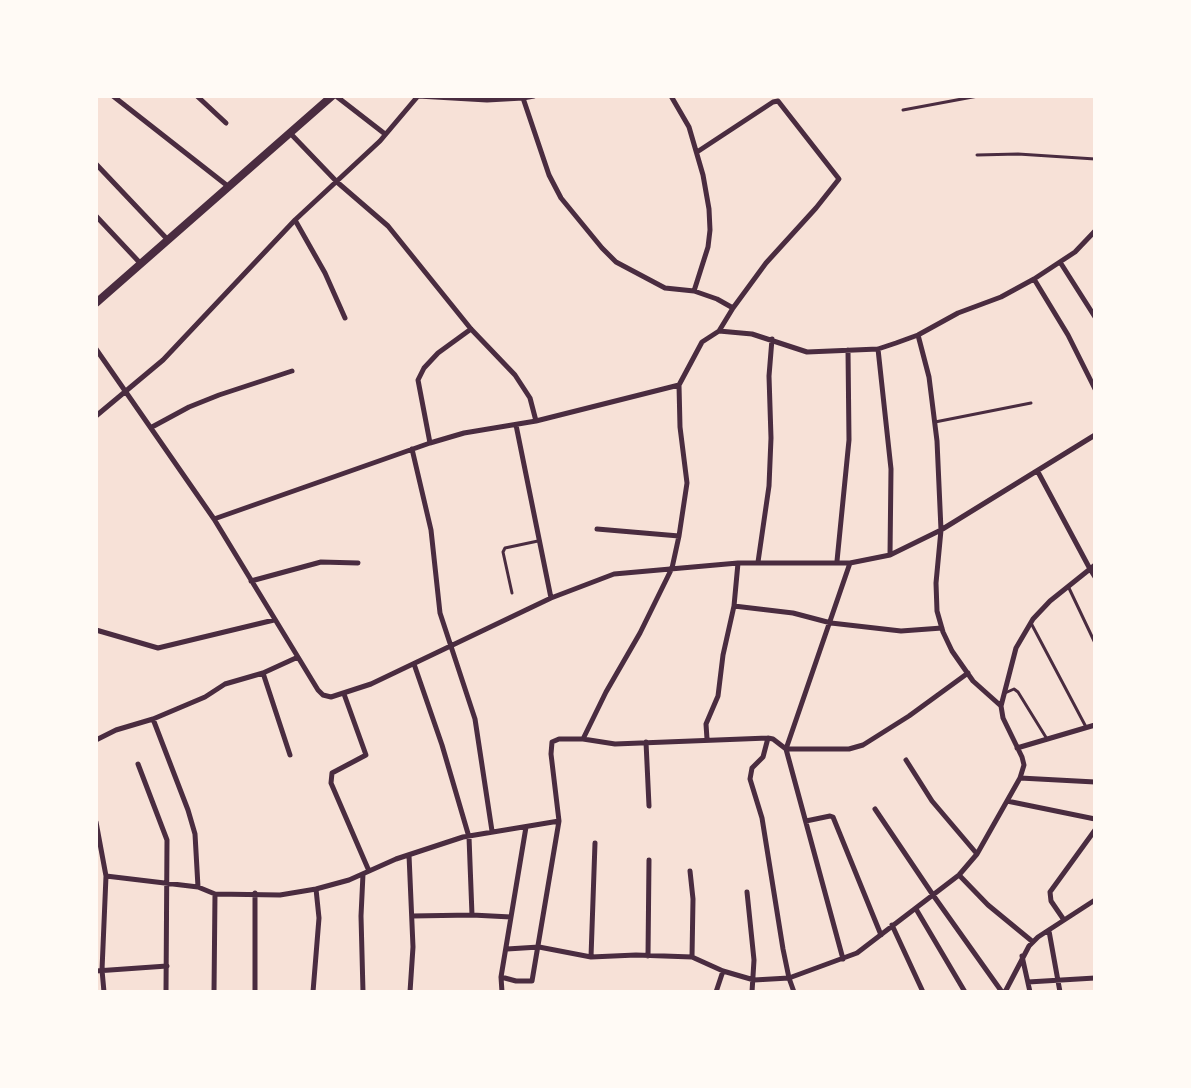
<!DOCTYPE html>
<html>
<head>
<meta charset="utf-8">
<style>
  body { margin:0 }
  #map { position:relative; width:1191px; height:1088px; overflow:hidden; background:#f7e1d7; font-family:"Exo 2",sans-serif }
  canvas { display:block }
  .frame { position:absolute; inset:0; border:98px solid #fffaf5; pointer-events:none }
</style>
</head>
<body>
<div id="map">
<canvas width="1191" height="1088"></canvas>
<div class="frame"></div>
</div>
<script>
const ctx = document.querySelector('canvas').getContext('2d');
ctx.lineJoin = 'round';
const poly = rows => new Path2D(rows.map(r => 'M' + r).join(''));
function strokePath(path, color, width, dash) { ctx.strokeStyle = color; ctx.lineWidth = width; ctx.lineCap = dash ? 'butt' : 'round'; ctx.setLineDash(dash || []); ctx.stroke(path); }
const service = poly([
  [903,110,978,96],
  [977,155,1018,154,1095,159],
  [935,422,1031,403],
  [1068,586,1095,643],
  [512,593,503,552,505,548,538,541],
  [1031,623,1086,727],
  [1005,693,1014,689,1018,692,1047,739]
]);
const minor = poly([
  [113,96,229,187],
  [197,96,226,123],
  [336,96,385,134],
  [418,96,487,100,523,98,549,175,561,198,602,248,616,262,665,288,694,291],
  [671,96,689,127,703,175,709,209,710,230,708,247,694,291,717,299,733,308,719,331],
  [523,98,534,96],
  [290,133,337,182,388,226,471,329,515,375,530,398,536,421],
  [697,152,773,102,778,101,839,179,816,208,766,263,733,308],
  [96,164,168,240],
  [96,216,141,264],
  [295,220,325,273,345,318],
  [1060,262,1095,317],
  [1034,279,1068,335,1095,389],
  [918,335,929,377,937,441,941,530,936,583,937,611,943,632,952,651,973,681,1001,706],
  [96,349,214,519,318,690,323,695,331,697,371,684,551,598,614,574,738,563,850,563,890,555,941,530,1095,435],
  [878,349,891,469,890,555],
  [96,416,163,360,295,220,380,141,418,96],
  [516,425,551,598],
  [152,427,189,407,219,395,292,371],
  [430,443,418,380,424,368,438,353,471,329],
  [412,449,431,530,440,613,475,719,492,831],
  [214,519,430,443,464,433,536,421,679,385],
  [597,529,679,536],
  [837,561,849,440,848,350],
  [758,562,769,486,771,438,769,376,772,339],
  [1095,565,1090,569,1095,577],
  [251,581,321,562,358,563],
  [734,606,793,613,831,623,901,631,942,628],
  [96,630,158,648,274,620],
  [414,664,442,745,469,837,472,915],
  [344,694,366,755,332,773,331,783,369,871],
  [153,719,188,810,195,834,198,887],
  [768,738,763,757,752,768,750,779,762,818,783,949,789,978,794,992],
  [583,739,606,692,640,633,672,568,679,536,687,483,680,427,679,385,702,342,719,331,752,334,807,352,878,349,896,343,918,335,958,313,1001,297,1034,279,1075,252,1095,231],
  [707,739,706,724,718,696,723,655,734,606,738,563],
  [96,740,116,730,153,719,205,697,225,684,263,673],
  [646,742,649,806],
  [1017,748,1095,725],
  [290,755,263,673,298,657],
  [906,760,932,801,977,854],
  [138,764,167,840,166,992],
  [1020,778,1095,782],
  [1007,801,1095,819],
  [875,809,933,895,1002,992],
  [806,821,830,816,833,817,881,935],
  [96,822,106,876,102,970,104,992],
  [409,855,413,947,410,992],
  [690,871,693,899,692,957],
  [363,874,361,916,363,992],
  [959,875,988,905,1033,942],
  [106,876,198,887,215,894,280,895,316,889,349,880,396,859,463,837,559,821,551,754,552,742,559,739,583,739,615,744,768,738,773,739,786,749,849,749,863,745,909,716,968,673],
  [747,892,754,960,752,992],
  [255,893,255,992],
  [916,909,965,992],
  [412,916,472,915,511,917],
  [1064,920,1051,901,1050,892,1095,830],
  [892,925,923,992],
  [1049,931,1060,992],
  [507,949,539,947,591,957,636,955,692,957,723,971,754,980,789,978,857,953,959,875,977,854,1020,778,1024,765,1022,757,1003,718,1001,706,1016,648,1033,619,1050,601,1090,569,1038,472],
  [648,956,649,860],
  [1022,956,1030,992],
  [591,957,595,843],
  [843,959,786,749,850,563],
  [96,971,167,966],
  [501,977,516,981,532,981,559,821],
  [1028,982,1095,978],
  [214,992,215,894],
  [313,992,319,918,316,889],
  [502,992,501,977,526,827],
  [716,992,723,971],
  [1005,992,1029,946,1038,937,1095,900]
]);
const tertiary = poly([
  [96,303,332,96]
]);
strokePath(service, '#4a2c40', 3);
strokePath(minor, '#4a2c40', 5);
strokePath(tertiary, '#4a2c40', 8);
</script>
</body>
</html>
